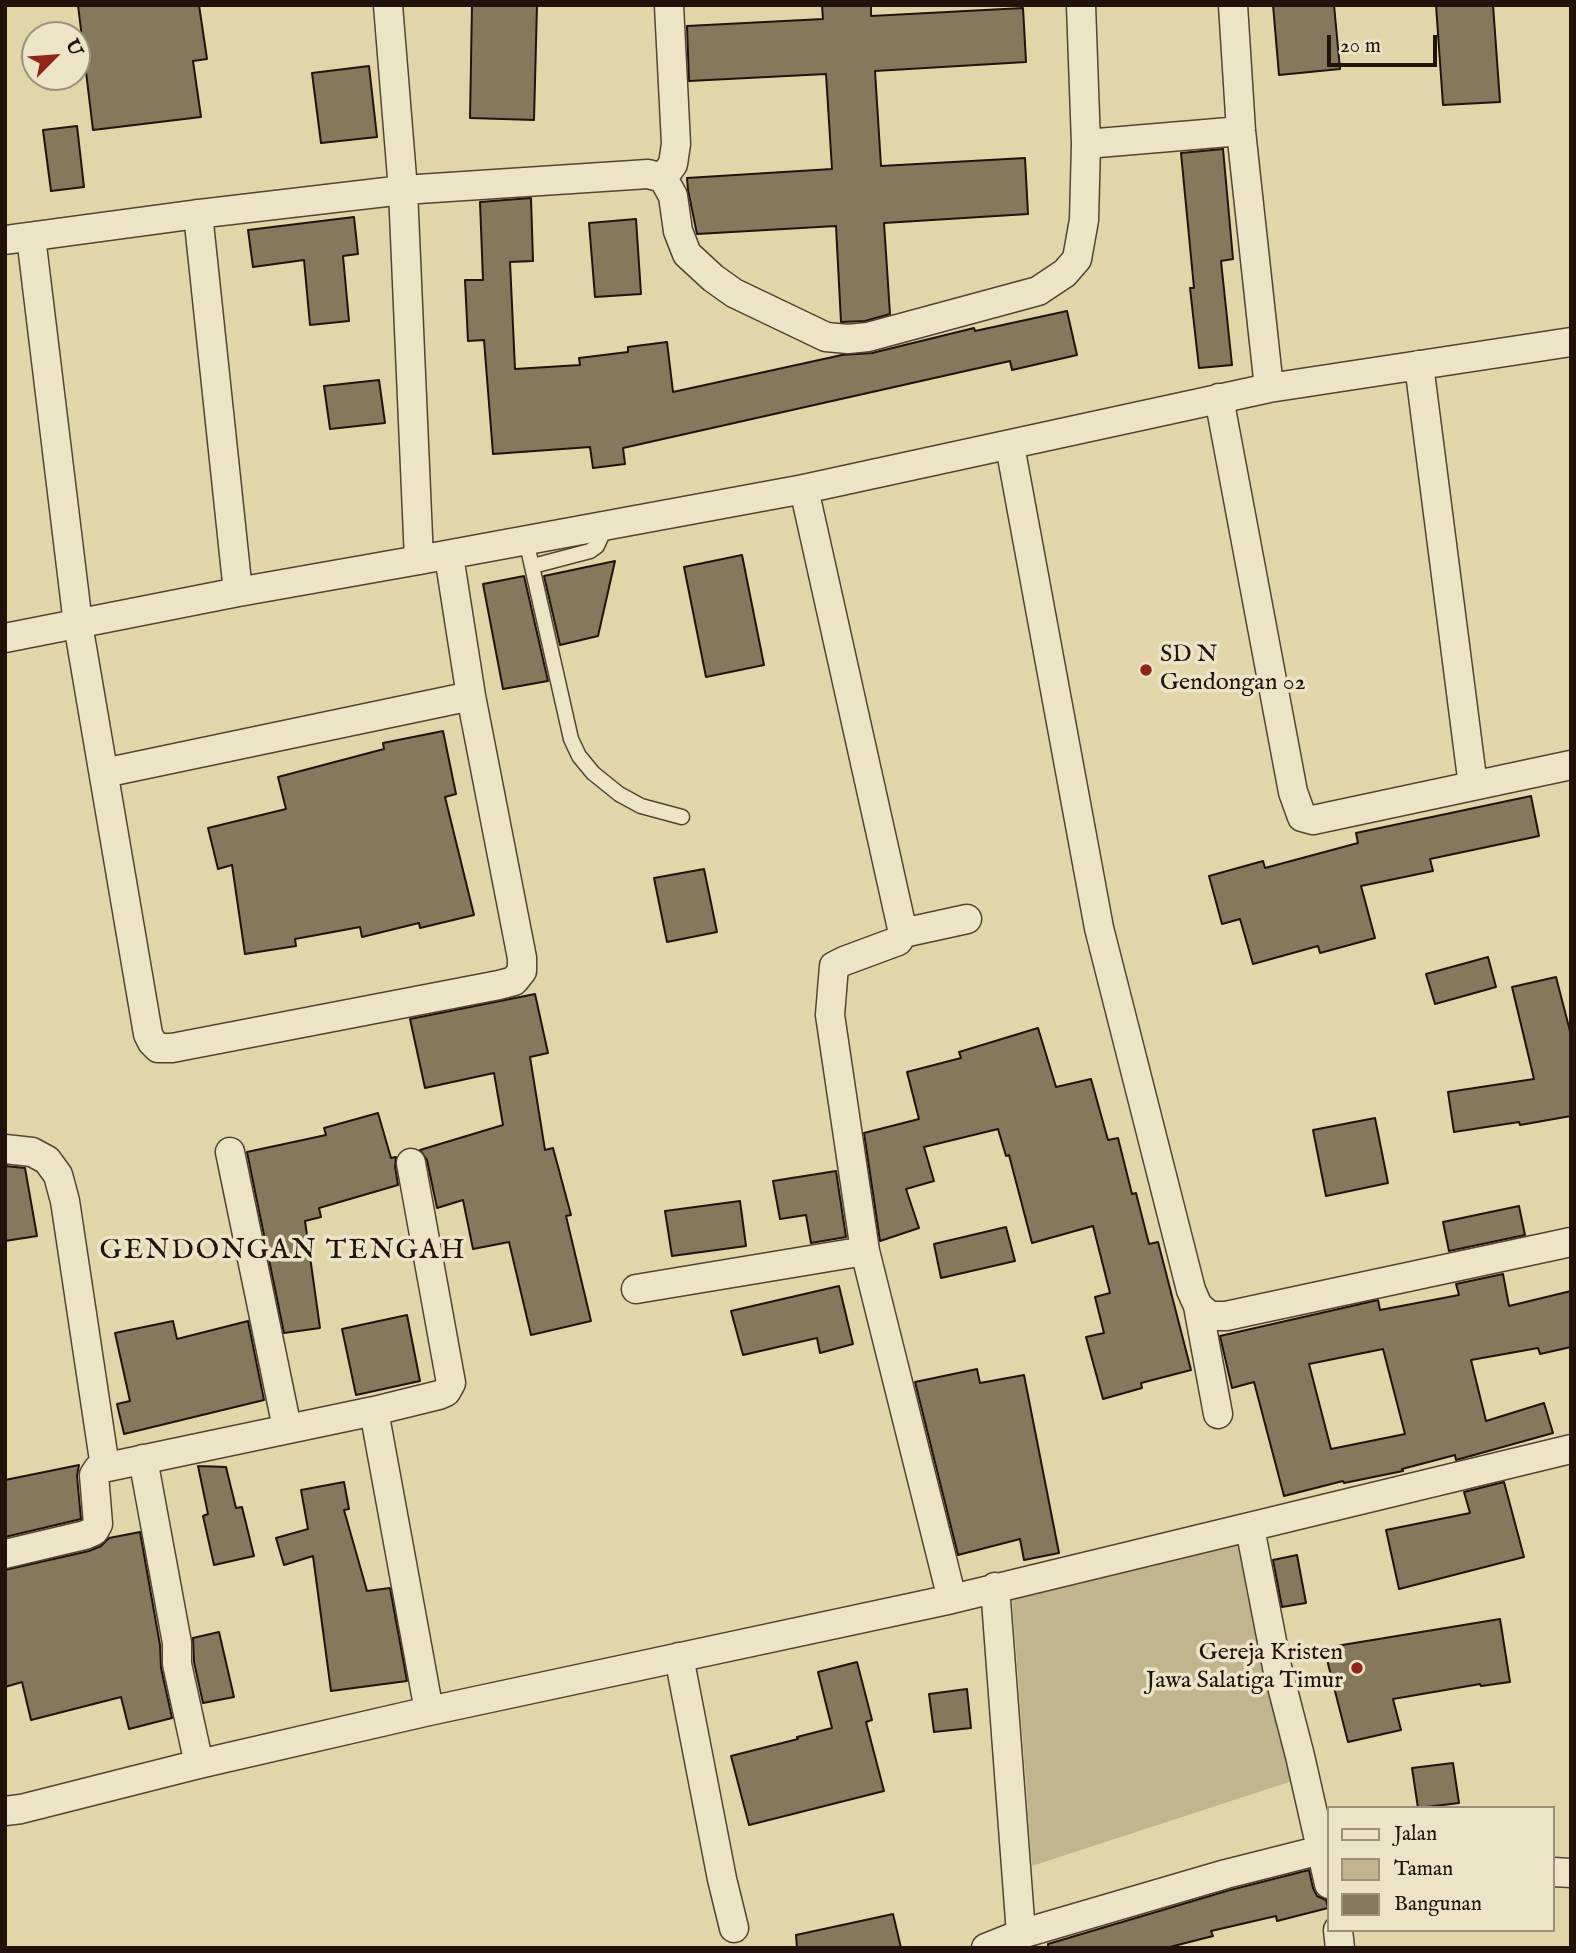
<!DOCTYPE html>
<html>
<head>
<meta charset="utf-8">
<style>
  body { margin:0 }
  #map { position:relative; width:1576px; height:1953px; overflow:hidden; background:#e2d5a9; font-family:"IM FELL English",serif }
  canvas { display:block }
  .frame { position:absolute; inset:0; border:7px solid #21130b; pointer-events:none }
  .legend { position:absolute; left:1327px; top:1806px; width:228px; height:126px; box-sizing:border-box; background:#ece4c7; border:2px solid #9b907c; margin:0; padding:9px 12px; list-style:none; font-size:21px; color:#21130b }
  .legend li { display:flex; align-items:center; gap:14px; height:35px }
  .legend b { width:35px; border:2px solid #9b907c }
  .north { position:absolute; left:21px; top:21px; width:70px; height:70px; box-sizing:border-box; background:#ece4c7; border:2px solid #9b907c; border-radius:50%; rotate:65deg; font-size:19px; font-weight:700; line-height:28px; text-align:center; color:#21130b }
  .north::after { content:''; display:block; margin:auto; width:24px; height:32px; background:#8f2418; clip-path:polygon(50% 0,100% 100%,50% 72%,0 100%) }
  .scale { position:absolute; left:1327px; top:35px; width:110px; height:32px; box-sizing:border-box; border:4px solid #21130b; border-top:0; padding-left:9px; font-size:21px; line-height:24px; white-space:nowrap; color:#21130b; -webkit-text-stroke:5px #ece4c7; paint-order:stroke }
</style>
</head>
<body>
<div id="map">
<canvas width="1576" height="1953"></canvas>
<div class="frame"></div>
<ul class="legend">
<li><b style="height:9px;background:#ece4c7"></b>Jalan</li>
<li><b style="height:19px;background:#c1b48e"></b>Taman</li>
<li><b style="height:19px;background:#85785d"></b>Bangunan</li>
</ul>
<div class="north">U</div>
<div class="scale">20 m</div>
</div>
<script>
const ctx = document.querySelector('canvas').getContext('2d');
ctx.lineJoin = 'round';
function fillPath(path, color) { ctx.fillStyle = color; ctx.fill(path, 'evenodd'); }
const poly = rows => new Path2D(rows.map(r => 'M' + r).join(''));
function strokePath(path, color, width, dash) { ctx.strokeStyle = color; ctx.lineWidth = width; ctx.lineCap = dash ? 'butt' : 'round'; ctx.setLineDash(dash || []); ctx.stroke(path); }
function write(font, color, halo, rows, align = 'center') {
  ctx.font = font + ' "IM FELL English",serif'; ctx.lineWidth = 7; ctx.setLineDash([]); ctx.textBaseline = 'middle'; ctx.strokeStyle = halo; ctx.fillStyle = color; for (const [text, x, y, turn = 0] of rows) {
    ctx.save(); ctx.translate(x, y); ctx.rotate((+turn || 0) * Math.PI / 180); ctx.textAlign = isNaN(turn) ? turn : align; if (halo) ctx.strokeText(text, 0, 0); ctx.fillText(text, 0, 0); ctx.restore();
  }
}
const green = poly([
  [1240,1542,1295,1780,1032,1866,1012,1597]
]);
const building = poly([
  [78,5,199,5,207,59,193,61,201,117,93,130,78,5],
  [472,5,537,5,534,120,470,118,472,5],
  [822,5,871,5,871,16,1023,8,1026,62,875,71,881,166,1025,158,1028,214,884,223,890,314,865,321,841,322,836,226,697,234,688,190,687,178,832,169,826,74,689,81,687,26,823,19,822,5],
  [1273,5,1334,5,1340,69,1279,75,1273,5],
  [1436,5,1493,5,1500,102,1443,105,1436,5],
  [369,66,377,137,321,143,312,73,369,66],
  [77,126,84,187,51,191,43,130,77,126],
  [1223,149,1233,259,1221,261,1232,365,1199,368,1190,288,1194,288,1181,153,1223,149],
  [531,198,533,261,510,262,515,369,580,365,579,358,628,352,628,347,667,342,673,392,842,355,872,353,974,328,975,331,1067,311,1077,355,1012,370,1010,361,623,448,625,464,593,468,590,447,493,454,484,340,468,341,465,280,483,280,480,202,531,198],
  [354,217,358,254,343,256,349,321,310,325,304,260,253,267,248,230,354,217],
  [636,219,641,294,595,297,589,223,636,219],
  [379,380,385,423,330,429,324,386,379,380],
  [742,555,764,665,706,677,684,567,742,555],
  [615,561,598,636,560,645,544,576,615,561],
  [524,576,548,681,503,689,483,584,524,576],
  [443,731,456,794,445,797,474,915,420,928,419,923,362,937,360,927,295,939,296,946,245,954,232,865,218,869,208,828,286,809,278,777,384,749,383,743,443,731],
  [1531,796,1539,836,1430,859,1433,871,1361,886,1375,938,1320,953,1318,946,1253,964,1240,919,1222,924,1209,876,1263,861,1265,868,1358,843,1356,833,1531,796],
  [704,869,717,932,667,942,654,878,704,869],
  [1488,957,1496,987,1435,1004,1426,974,1488,957],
  [1556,977,1571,1035,1571,1116,1520,1125,1519,1122,1454,1132,1448,1092,1534,1079,1512,987,1556,977],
  [535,994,548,1053,530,1057,545,1150,553,1148,571,1215,566,1216,591,1321,531,1335,509,1242,473,1249,463,1200,437,1208,427,1160,420,1150,503,1125,494,1073,425,1088,410,1019,535,994],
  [1038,1028,1056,1087,1091,1079,1108,1140,1118,1138,1132,1194,1136,1193,1149,1244,1158,1242,1191,1370,1141,1383,1142,1388,1103,1399,1086,1337,1104,1333,1095,1297,1110,1293,1093,1226,1032,1243,1009,1155,1006,1156,998,1129,924,1147,934,1181,906,1189,919,1228,880,1241,864,1133,919,1119,907,1072,961,1058,959,1052,1038,1028],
  [378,1113,391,1158,396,1157,395,1166,398,1185,319,1208,321,1217,305,1221,320,1328,284,1333,247,1152,326,1135,324,1128,378,1113],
  [1375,1118,1388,1183,1326,1196,1313,1130,1375,1118],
  [5,1166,25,1168,37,1236,5,1241,5,1166],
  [836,1171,846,1237,811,1243,806,1215,780,1219,773,1181,836,1171],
  [740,1201,746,1246,672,1256,665,1211,740,1201],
  [1519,1206,1525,1235,1449,1251,1443,1222,1519,1206],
  [1006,1227,1015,1261,941,1278,934,1244,1006,1227],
  [1503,1274,1509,1306,1571,1291,1571,1347,1540,1354,1538,1348,1471,1360,1486,1421,1544,1403,1553,1433,1456,1460,1455,1455,1402,1469,1403,1471,1344,1483,1343,1481,1284,1496,1254,1382,1232,1388,1220,1336,1378,1300,1380,1310,1459,1295,1456,1284,1503,1274],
  [1383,1349,1405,1434,1331,1449,1309,1364,1383,1349],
  [839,1286,853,1344,820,1353,817,1338,743,1355,731,1311,839,1286],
  [407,1315,420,1381,356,1395,342,1329,407,1315],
  [173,1321,177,1339,248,1321,264,1400,124,1434,117,1404,130,1401,115,1333,173,1321],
  [977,1369,980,1383,1024,1375,1059,1553,1024,1560,1020,1539,958,1555,915,1382,977,1369],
  [79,1465,77,1476,81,1519,5,1537,5,1480,79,1465],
  [198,1466,226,1467,236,1508,242,1507,254,1556,214,1565,203,1516,208,1514,198,1466],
  [344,1482,349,1509,344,1510,367,1591,390,1588,407,1681,331,1691,313,1556,284,1565,276,1538,308,1529,301,1490,344,1482],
  [1504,1482,1524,1557,1399,1589,1386,1530,1470,1513,1464,1492,1504,1482],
  [140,1532,160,1645,161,1668,172,1718,129,1729,121,1697,31,1720,22,1682,5,1687,5,1570,89,1551,101,1546,109,1538,140,1532],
  [1297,1555,1306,1603,1282,1607,1273,1560,1297,1555],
  [1500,1619,1510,1682,1481,1686,1480,1684,1393,1699,1401,1730,1348,1742,1324,1648,1500,1619],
  [219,1632,234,1697,203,1703,194,1662,193,1638,219,1632],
  [857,1662,872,1720,866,1722,884,1791,749,1825,731,1756,798,1739,797,1737,832,1728,818,1672,857,1662],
  [967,1689,971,1728,934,1732,929,1694,967,1689],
  [1453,1763,1459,1803,1418,1808,1412,1768,1453,1763],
  [1309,1870,1313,1888,1317,1896,1326,1900,1328,1908,1277,1921,1276,1916,1211,1931,1213,1936,1166,1948,1048,1948,1048,1944,1230,1890,1309,1870],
  [893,1914,901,1948,797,1948,796,1935,893,1914]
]);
const service = poly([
  [526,540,571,739,579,756,593,773,619,794,641,806,682,817],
  [533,566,590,551,597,546,601,537,601,525]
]);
const minor = poly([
  [388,5,403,190,419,560,804,489,1269,388,1571,342],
  [1233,5,1241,131,1269,388],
  [1086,144,1241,131],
  [663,178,673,164,676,144,669,5],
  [198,214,238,592],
  [31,237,78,624,148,1034,152,1042,158,1048,172,1048,499,985,514,981,522,971,522,958,471,696,104,773],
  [5,240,198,214,403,190,648,174,663,178,673,196,678,231,687,254,713,278,734,293,826,337,848,339,868,337,1038,291,1065,273,1077,259,1084,220,1086,144,1081,5],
  [1419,365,1473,786],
  [1219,398,1293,792,1302,817,1313,820,1571,765],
  [1010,446,1099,928,1191,1290,1198,1306,1210,1316,1226,1316,1571,1242],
  [804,489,903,933,967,919],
  [449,556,471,696],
  [5,638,238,592,419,560],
  [903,933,898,941,844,961,834,966,830,1015,865,1251,952,1599],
  [5,1149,32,1152,47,1160,58,1175,65,1201,105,1467],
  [230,1152,287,1428],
  [636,1289,865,1251],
  [1198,1306,1218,1414],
  [374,1411,439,1395,446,1392,451,1383,411,1163],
  [143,1459,177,1643,177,1664,199,1764],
  [1250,1528,1277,1667,1300,1756,1329,1884],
  [5,1554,85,1535,94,1531,98,1524,94,1475,98,1469,374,1411,429,1711],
  [679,1657,722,1879,734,1928],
  [5,1811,21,1809,199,1764,429,1711,952,1599,1571,1449],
  [1553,1872,1571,1873],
  [1338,1930,1340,1948],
  [1021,1934,1226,1874,1321,1850],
  [986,1948,1021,1934,995,1587]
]);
const markers = [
  [1146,670,7,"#8f2418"],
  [1357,1668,7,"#8f2418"]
];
const poiNames = [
  ["SD N",1160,656],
  ["Gendongan 02",1160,684],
  ["Gereja Kristen",1343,1654,"right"],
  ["Jawa Salatiga Timur",1343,1682,"right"]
];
const quarterNames = [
  ["GENDONGAN TENGAH",283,1252]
];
fillPath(green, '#c1b48e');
fillPath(building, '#85785d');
strokePath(building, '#21130b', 2);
strokePath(service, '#514432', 17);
strokePath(minor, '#514432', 31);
strokePath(service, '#ece4c7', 14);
strokePath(minor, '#ece4c7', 28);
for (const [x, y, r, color] of markers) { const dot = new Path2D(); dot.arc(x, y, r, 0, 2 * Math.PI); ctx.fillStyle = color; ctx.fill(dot); strokePath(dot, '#ece4c7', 2.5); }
write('24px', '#21130b', '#ece4c7', poiNames, 'left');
ctx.letterSpacing = '2px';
write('28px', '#21130b', '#ece4c7', quarterNames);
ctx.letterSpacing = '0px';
</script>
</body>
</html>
